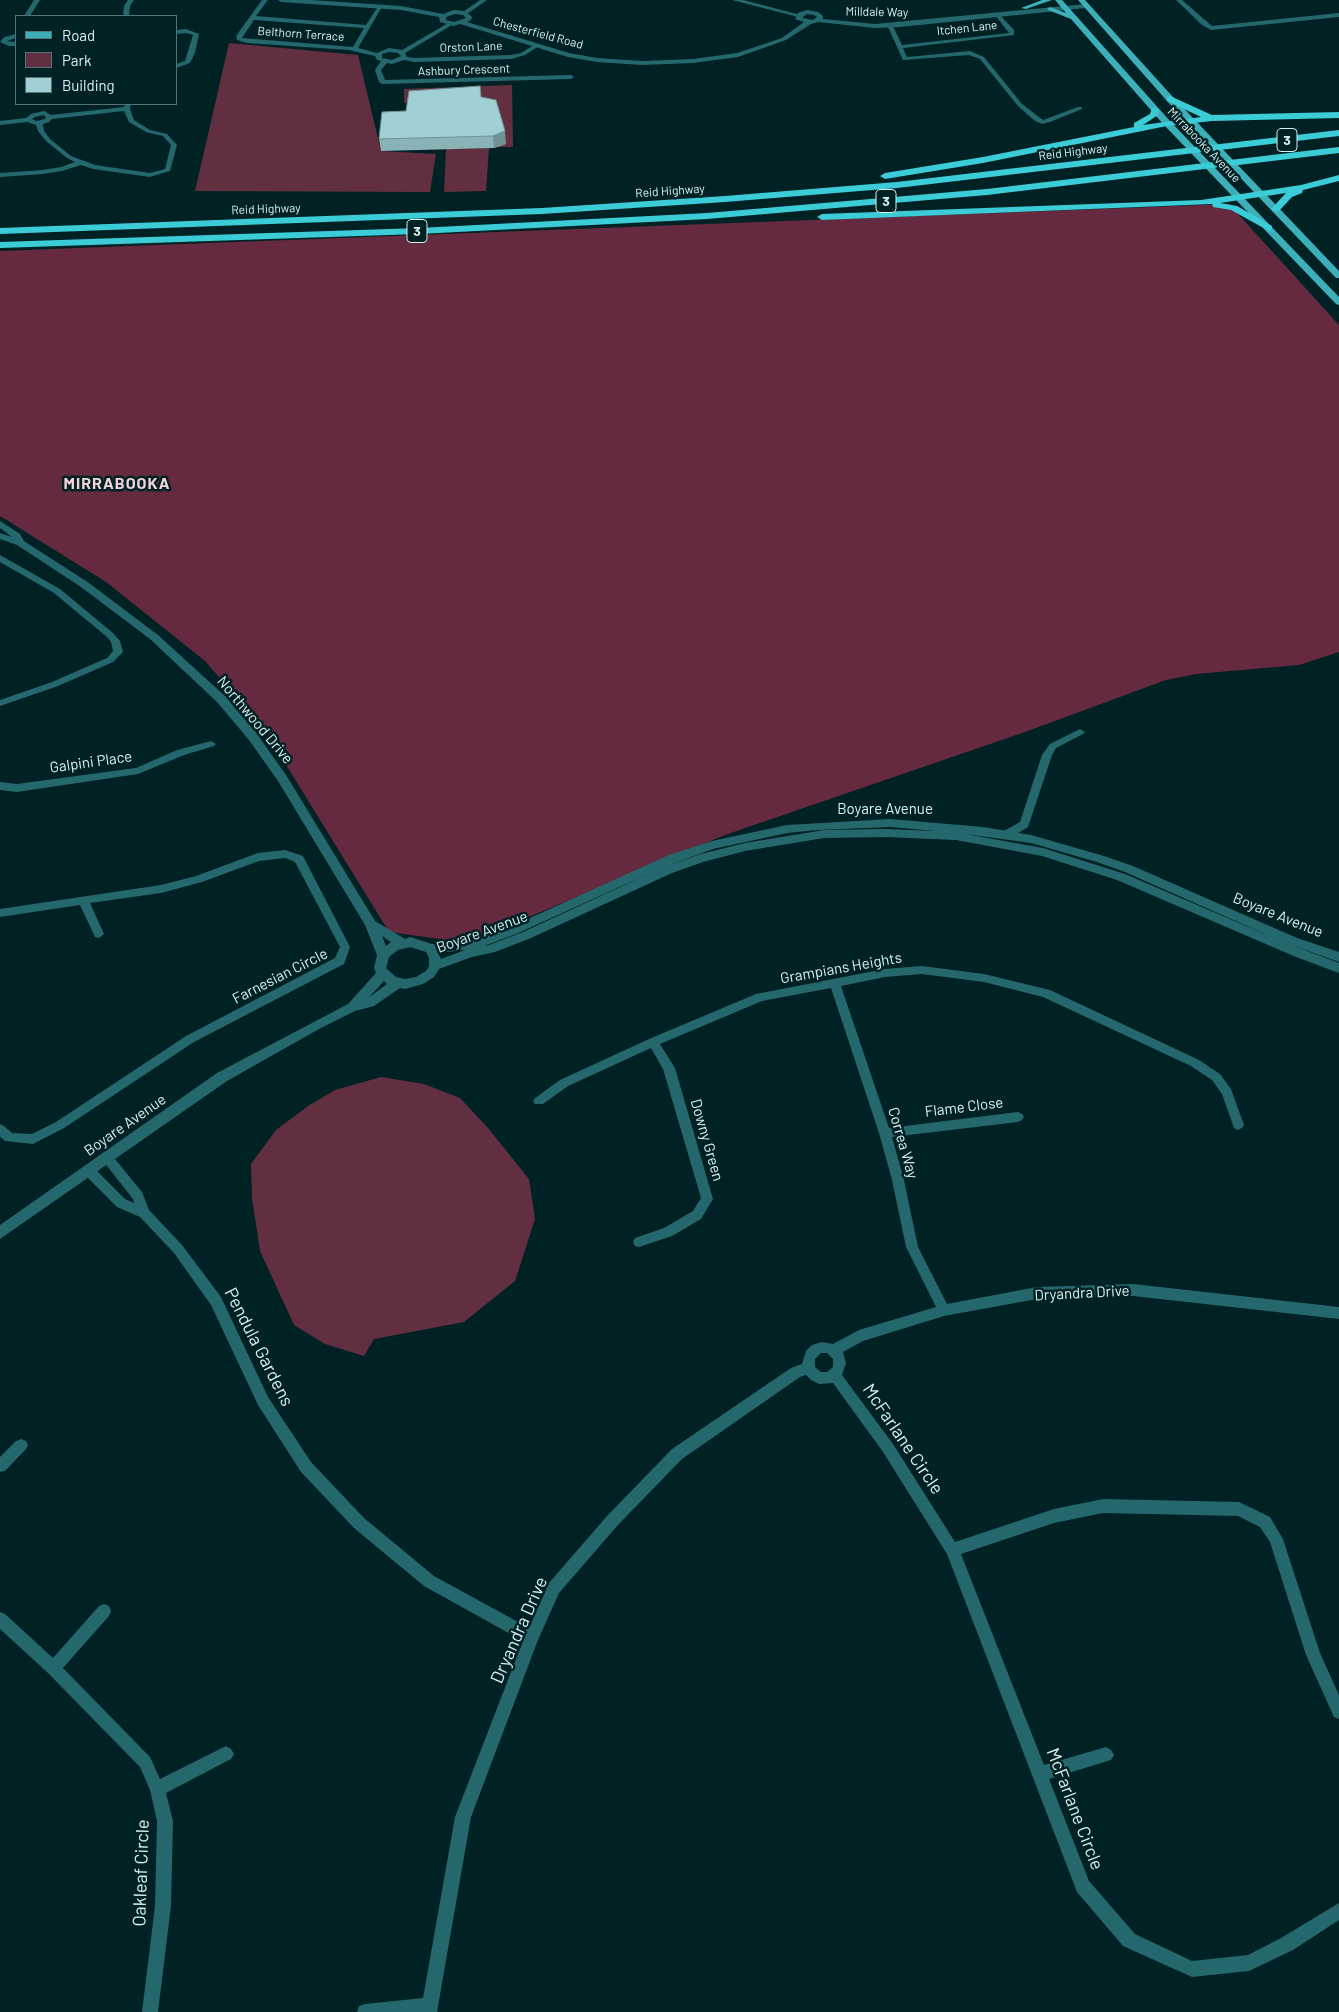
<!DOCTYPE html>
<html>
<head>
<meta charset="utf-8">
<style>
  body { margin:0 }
  #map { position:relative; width:1339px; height:2012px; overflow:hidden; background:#002225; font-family:Barlow,sans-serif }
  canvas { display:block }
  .legend { position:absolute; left:15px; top:15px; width:162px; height:90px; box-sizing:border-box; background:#002225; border:1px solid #567477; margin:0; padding:6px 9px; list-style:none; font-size:15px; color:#d8f0f1 }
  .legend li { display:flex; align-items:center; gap:10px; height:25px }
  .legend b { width:25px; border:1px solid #567477 }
</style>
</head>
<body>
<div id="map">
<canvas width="1339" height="2012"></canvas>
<ul class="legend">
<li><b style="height:6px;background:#3cafb8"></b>Road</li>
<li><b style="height:14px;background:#622f40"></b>Park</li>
<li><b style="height:14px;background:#a1d0d4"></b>Building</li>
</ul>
</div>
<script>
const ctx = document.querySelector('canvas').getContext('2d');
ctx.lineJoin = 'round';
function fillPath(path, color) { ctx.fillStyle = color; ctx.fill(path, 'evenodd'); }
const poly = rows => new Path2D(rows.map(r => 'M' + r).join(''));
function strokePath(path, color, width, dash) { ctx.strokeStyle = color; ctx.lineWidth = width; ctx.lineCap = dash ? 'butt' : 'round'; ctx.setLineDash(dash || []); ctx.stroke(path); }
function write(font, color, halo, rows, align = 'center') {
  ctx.font = font + ' Barlow,sans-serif'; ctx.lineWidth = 5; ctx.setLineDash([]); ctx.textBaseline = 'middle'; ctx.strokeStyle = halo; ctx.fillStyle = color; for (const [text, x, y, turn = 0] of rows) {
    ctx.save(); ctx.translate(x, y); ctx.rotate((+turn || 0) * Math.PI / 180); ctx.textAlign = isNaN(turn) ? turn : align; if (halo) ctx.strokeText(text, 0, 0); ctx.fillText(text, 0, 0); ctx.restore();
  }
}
const green = poly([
  [229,43,358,55,381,151,436,154,430,192,195,191],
  [512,85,513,147,497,147,481,99,404,103,404,89],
  [489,148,486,191,444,192,446,149],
  [381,1077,424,1084,460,1098,488,1128,529,1179,535,1219,515,1281,464,1322,374,1339,364,1356,325,1344,294,1325,260,1251,252,1198,251,1164,276,1130,308,1106,335,1090]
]);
const forest = poly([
  [1229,204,1339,325,1339,652,1299,665,1196,674,1166,680,1025,732,725,835,512,924,462,942,389,932,264,729,205,661,106,582,0,516,0,251]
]);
const minor = poly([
  [34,0,40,0,30,16,24,16,34,0],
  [128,0,134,0,130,6,129,16,123,16,124,6,128,0],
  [262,0,268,0,256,16,366,25,379,5,383,5,358,48,377,53,389,48,402,50,450,22,453,24,452,25,405,53,407,57,414,58,511,55,521,53,534,45,539,46,525,55,511,59,414,62,404,60,392,64,387,63,381,70,385,80,571,75,574,77,571,79,382,84,379,82,375,70,381,61,377,60,375,56,349,50,247,43,237,40,236,36,262,0],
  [254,20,364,28,353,47,242,38,254,20],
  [389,52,398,53,401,56,392,60,382,58,382,54,389,52],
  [480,0,487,0,467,14,463,14,463,12,480,0],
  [732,0,743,0,801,15,798,17,732,0],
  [1176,0,1182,0,1212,26,1339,13,1339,17,1211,30,1202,25,1176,0],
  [998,13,1014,30,1014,35,903,48,907,57,970,51,984,57,1022,104,1043,120,1078,107,1082,107,1082,109,1050,122,1042,124,1035,121,1018,106,980,59,969,55,903,60,887,25,892,24,902,45,1009,33,995,15,998,13],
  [186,29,199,34,195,53,190,63,176,68,176,64,185,61,193,35,186,33,176,34,176,30,186,29],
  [16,34,16,38,7,41,16,42,16,46,9,46,0,42,4,37,16,34],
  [125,104,131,104,130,109,134,120,150,130,167,134,177,145,170,171,150,177,93,169,81,165,62,171,43,174,0,177,0,173,43,170,61,167,75,162,67,158,46,141,38,131,36,125,27,122,0,125,0,121,26,118,31,114,44,111,51,115,124,107,125,104],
  [124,111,129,122,146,132,163,136,171,145,165,169,150,173,95,165,71,156,50,139,44,131,43,124,49,122,52,119,124,111],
  [43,115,46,117,45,119,36,121,32,119,35,117,43,115],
  [0,555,60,589,113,633,120,641,123,652,113,662,58,686,0,706,0,700,52,682,107,658,113,651,111,642,107,637,54,593,0,562,0,555],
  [1080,729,1085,732,1083,734,1056,748,1052,755,1028,827,1010,838,1002,838,1001,835,1002,832,1020,822,1042,755,1050,744,1080,729],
  [211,741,216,744,214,746,184,755,138,774,17,792,0,790,0,782,17,784,136,768,177,750,211,741],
  [285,850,303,856,350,947,344,964,194,1042,64,1128,33,1144,5,1141,0,1137,0,1124,4,1126,12,1133,32,1134,56,1122,186,1036,335,958,340,947,295,862,285,858,259,861,202,882,161,893,90,903,104,934,99,938,95,937,80,905,0,917,0,909,161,885,196,876,258,853,285,850],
  [922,966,984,974,1050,990,1199,1060,1220,1074,1231,1089,1244,1125,1242,1128,1238,1130,1234,1128,1222,1094,1212,1080,1191,1066,1043,997,984,982,922,974,885,977,841,986,889,1128,1018,1112,1022,1114,1024,1117,1022,1120,1018,1122,892,1137,904,1180,918,1247,947,1304,1037,1287,1133,1284,1339,1307,1339,1319,1133,1296,1037,1299,944,1316,863,1341,843,1352,846,1363,842,1375,893,1444,955,1542,1054,1509,1103,1499,1239,1502,1270,1517,1283,1539,1320,1653,1339,1695,1339,1719,1334,1717,1306,1655,1270,1542,1260,1527,1238,1516,1103,1513,1054,1523,961,1554,1044,1765,1106,1747,1111,1750,1114,1755,1111,1760,1049,1779,1089,1881,1135,1934,1192,1961,1248,1955,1281,1938,1339,1903,1339,1920,1293,1950,1249,1971,1192,1977,1123,1946,1077,1892,947,1554,883,1452,833,1383,819,1384,811,1380,806,1375,800,1377,682,1459,617,1526,559,1593,538,1640,471,1817,437,2012,357,2012,359,2006,365,2004,423,1998,455,1817,523,1641,424,1586,354,1528,301,1472,258,1405,211,1305,174,1253,140,1217,117,1207,84,1174,82,1170,84,1166,88,1165,92,1166,125,1199,134,1203,133,1199,100,1157,102,1153,106,1152,110,1153,142,1192,149,1210,182,1245,221,1297,268,1397,311,1462,364,1518,434,1576,529,1628,549,1583,607,1516,672,1449,791,1368,802,1364,806,1351,812,1345,822,1342,833,1344,859,1330,936,1307,906,1247,892,1180,879,1133,831,988,762,1001,660,1044,675,1068,713,1199,701,1219,672,1236,639,1247,635,1246,633,1242,635,1238,664,1228,693,1211,701,1198,663,1069,651,1048,568,1086,543,1104,535,1104,533,1101,535,1098,560,1080,649,1039,756,994,885,969,922,966],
  [821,1353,827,1353,833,1359,833,1367,827,1372,821,1372,815,1367,815,1359,821,1353],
  [21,1439,26,1441,28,1445,26,1449,5,1471,0,1472,0,1457,16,1441,21,1439],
  [104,1604,109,1606,111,1611,109,1616,63,1668,150,1757,160,1779,226,1746,231,1749,234,1754,231,1759,166,1793,173,1821,171,1906,158,2012,142,2012,155,1906,157,1821,150,1790,140,1767,48,1673,0,1629,0,1612,5,1614,53,1658,99,1606,104,1604]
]);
const tertiary = poly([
  [278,0,311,0,401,6,443,14,454,10,465,11,472,17,471,20,467,22,569,53,597,58,642,61,693,59,737,53,782,38,804,22,795,19,798,13,807,10,818,12,823,16,823,19,875,24,1086,4,1089,6,1086,8,900,27,875,28,818,22,811,24,786,40,738,57,693,63,642,65,597,62,568,57,460,24,454,26,440,22,439,17,401,10,281,2,278,0],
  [455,14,463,15,466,18,454,22,446,20,446,17,455,14],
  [807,14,814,15,817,17,813,20,802,18,807,14],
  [0,521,20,534,24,541,89,583,158,635,225,696,257,734,286,775,375,921,405,939,410,937,432,944,472,940,508,928,669,855,712,841,787,825,890,819,983,827,1031,835,1104,856,1133,866,1297,938,1339,952,1339,962,1291,945,1339,963,1339,973,1296,957,1117,880,1042,856,956,840,886,837,824,838,745,851,703,862,672,873,531,938,495,952,472,957,439,969,434,977,423,984,405,989,400,988,374,1006,355,1011,319,1029,227,1081,0,1239,0,1225,217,1073,348,1004,376,973,374,968,377,955,365,925,278,781,249,740,217,702,150,639,81,587,17,545,0,539,0,533,12,537,0,528,0,521],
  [890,827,936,831,886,829,824,830,745,843,701,854,664,867,713,849,787,833,817,830,890,827],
  [965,834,1031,843,1097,862,1125,872,1274,938,1125,874,1043,848,965,834],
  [657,870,523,932,489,945,484,946,516,934,657,870],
  [382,936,391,942,386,946,382,936],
  [410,947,426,952,429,958,429,966,426,971,416,977,405,979,396,977,386,968,389,957,398,950,410,947],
  [465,950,441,959,438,953,465,950],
  [384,981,387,984,368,998,373,993,384,981]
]);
const primary = poly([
  [1042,0,1052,0,1026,9,1021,8,1042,0],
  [1055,0,1062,0,1170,121,1339,297,1339,305,1336,304,1164,125,1071,19,1048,10,1047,9,1050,7,1066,13,1055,0],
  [1078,0,1085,0,1173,97,1339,271,1339,278,1336,278,1167,101,1078,0]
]);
const motorway = poly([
  [1170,96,1212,115,1339,112,1339,118,1212,121,1167,126,983,163,885,179,880,176,885,173,983,157,1134,127,1134,123,1150,114,1152,108,1155,107,1159,110,1158,115,1143,125,1201,117,1167,101,1167,97,1170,96],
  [1339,130,1339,136,897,188,725,202,542,214,0,234,0,228,542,208,725,196,897,182,1339,130],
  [1339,147,1339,153,987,195,707,219,419,234,0,248,0,242,419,228,707,213,987,189,1339,147],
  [1339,175,1339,181,1303,190,1302,193,1292,197,1279,211,1276,212,1271,209,1286,193,1220,203,1237,206,1272,226,1272,230,1269,231,1231,210,1213,207,1212,204,822,220,817,217,822,214,1201,200,1301,185,1339,175]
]);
const wall = poly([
  [481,97,506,144,494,148,381,151,379,139,406,111]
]);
const shadedWall = poly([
  [505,131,506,144,494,148,493,136]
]);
const building = poly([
  [480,86,481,97,496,100,505,131,493,136,379,139,382,112,406,111,409,91,480,86]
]);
const farStreetnames = [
  ["Milldale Way",877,12,1],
  ["Itchen Lane",967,28,-6],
  ["Chesterfield Road",538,33,15],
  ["Belthorn Terrace",301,34,4],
  ["Orston Lane",471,47,-2],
  ["Ashbury Crescent",464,70,-2],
  ["Mirrabooka Avenue",1204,145,46],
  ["Reid Highway",1073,152,-7],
  ["Reid Highway",670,191,-4],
  ["Reid Highway",266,209,-2]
];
const shields = [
  [1287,140,20],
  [886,201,20],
  [417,231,20]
];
const shieldNames = [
  ["3",1287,140],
  ["3",886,201],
  ["3",417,231]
];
const streetNames = [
  ["Northwood Drive",255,720,50],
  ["Galpini Place",91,762,-8],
  ["Boyare Avenue",885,809],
  ["Boyare Avenue",1278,915,22],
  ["Boyare Avenue",482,932,-20],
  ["Grampians Heights",841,968,-10],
  ["Farnesian Circle",280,976,-27],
  ["Flame Close",964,1107,-7],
  ["Boyare Avenue",125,1125,-35],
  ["Downy Green",707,1140,74],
  ["Correa Way",903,1143,74],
  ["Dryandra Drive",1082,1293,-3]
];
const farDistrictnames = [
  ["MIRRABOOKA",117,484]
];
const nearStreetnames = [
  ["Pendula Gardens",259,1347,63],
  ["McFarlane Circle",903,1439,56],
  ["Dryandra Drive",519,1630,-66],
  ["McFarlane Circle",1075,1809,69],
  ["Oakleaf Circle",141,1873,-88]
];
fillPath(green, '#622f40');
fillPath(forest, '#652a3f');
fillPath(minor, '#24686d');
fillPath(tertiary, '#24686d');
fillPath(primary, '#3cafb8');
fillPath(motorway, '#3bccd7');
fillPath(wall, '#8ab3b6');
fillPath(shadedWall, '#719294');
fillPath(building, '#a1d0d4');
strokePath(building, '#719294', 1);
write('12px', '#d8f0f1', '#002225', farStreetnames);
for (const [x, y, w] of shields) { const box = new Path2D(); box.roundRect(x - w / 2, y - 11.5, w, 23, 4); ctx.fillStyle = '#002225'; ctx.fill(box); strokePath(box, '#d8f0f1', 1); }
write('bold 14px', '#d8f0f1', null, shieldNames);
write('15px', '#d8f0f1', '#002225', streetNames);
ctx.letterSpacing = '1px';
write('bold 16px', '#f5d3dc', '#002225', farDistrictnames);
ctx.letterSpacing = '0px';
write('18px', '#d8f0f1', '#002225', nearStreetnames);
</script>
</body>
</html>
